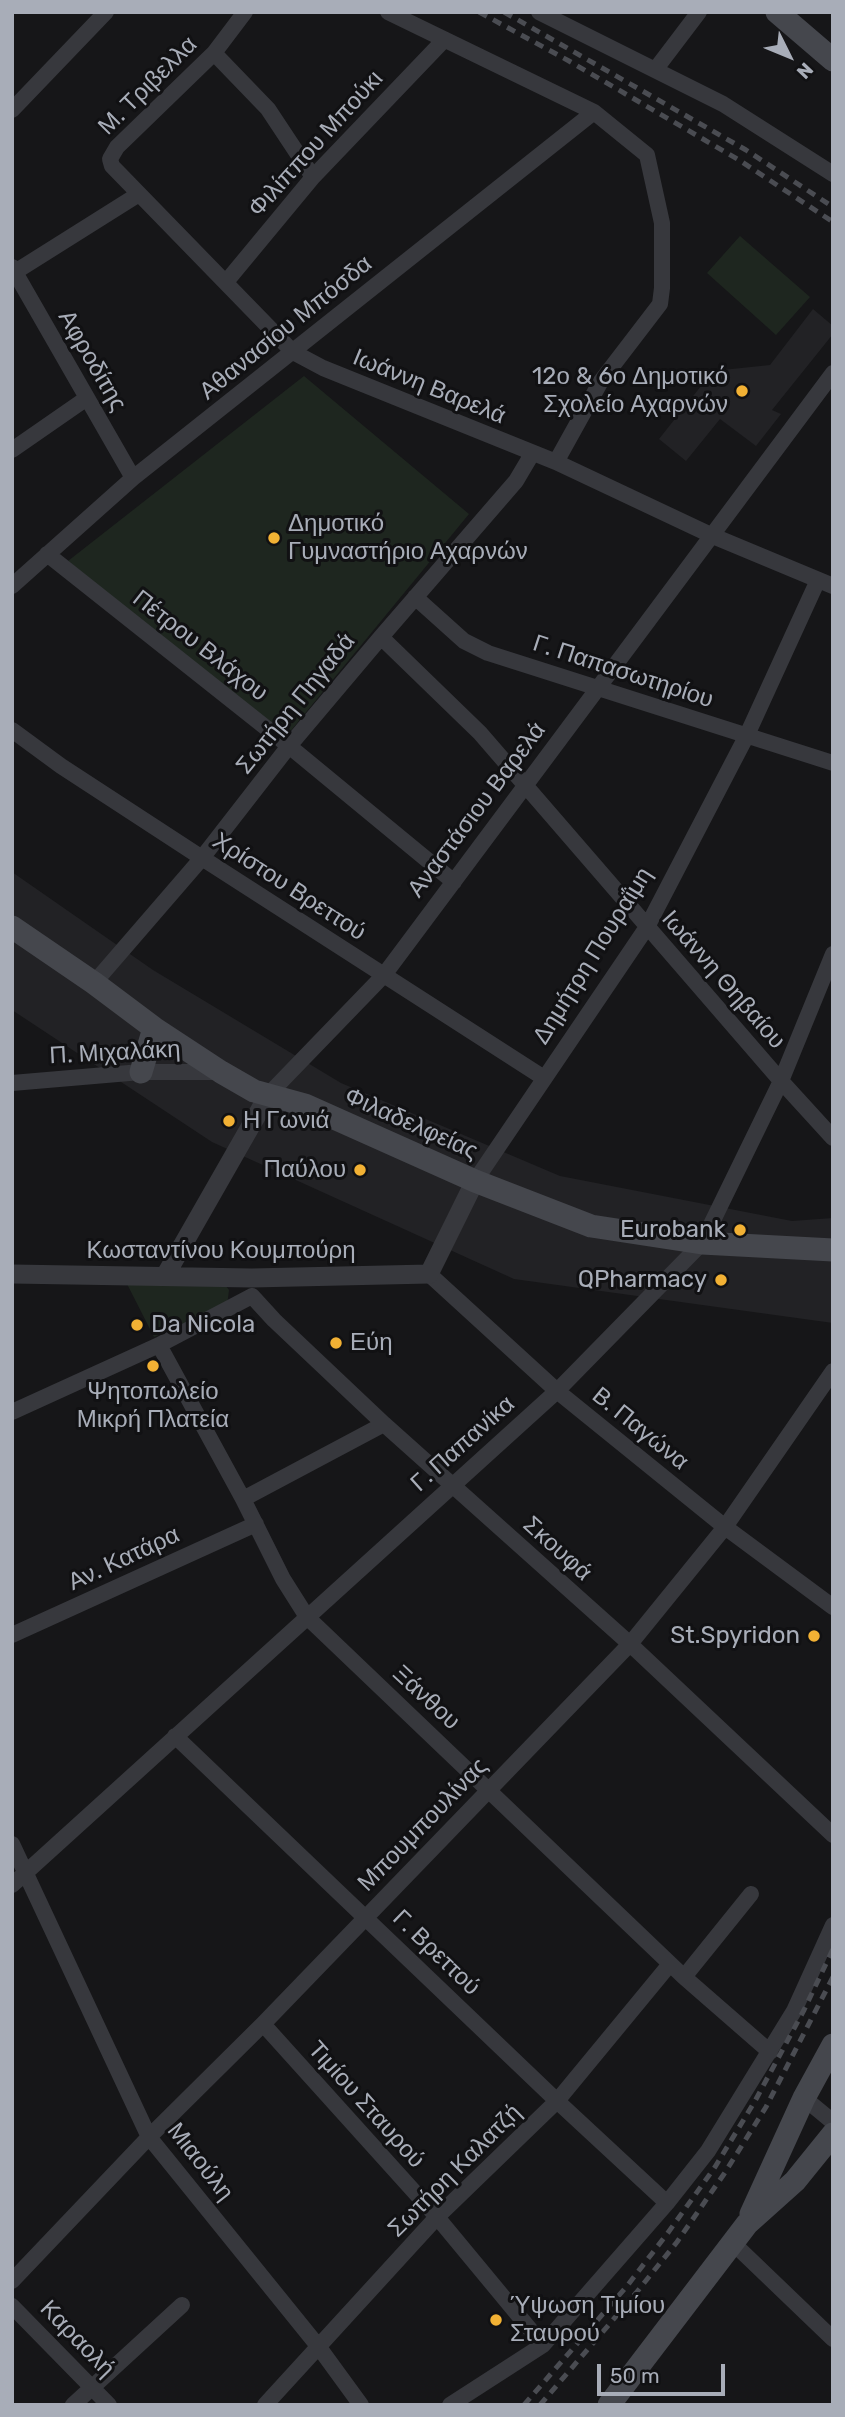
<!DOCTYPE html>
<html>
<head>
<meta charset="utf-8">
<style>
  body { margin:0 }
  #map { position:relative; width:845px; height:2417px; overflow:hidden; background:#161618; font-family:Rubik,sans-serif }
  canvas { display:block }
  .frame { position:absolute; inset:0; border:14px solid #a8adb8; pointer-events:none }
  .north { position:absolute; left:754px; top:21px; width:70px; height:70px; -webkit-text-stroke:5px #111113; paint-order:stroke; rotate:133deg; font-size:19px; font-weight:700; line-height:28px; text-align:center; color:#a8adb8 }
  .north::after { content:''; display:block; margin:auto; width:24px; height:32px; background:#a8adb8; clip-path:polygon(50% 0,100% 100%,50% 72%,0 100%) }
  .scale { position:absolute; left:597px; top:2364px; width:128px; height:32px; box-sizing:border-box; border:4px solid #a8adb8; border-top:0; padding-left:9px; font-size:21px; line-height:24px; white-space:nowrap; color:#a8adb8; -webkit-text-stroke:5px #111113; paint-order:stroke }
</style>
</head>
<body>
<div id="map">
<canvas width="845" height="2417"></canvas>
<div class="frame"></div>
<div class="north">N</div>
<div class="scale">50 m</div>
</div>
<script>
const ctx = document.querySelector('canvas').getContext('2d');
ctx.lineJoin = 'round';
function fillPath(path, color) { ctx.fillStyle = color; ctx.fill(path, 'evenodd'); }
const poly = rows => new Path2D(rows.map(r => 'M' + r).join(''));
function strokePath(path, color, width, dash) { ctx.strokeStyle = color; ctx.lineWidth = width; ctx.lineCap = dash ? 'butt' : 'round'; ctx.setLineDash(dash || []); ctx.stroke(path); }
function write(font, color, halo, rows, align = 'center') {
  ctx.font = font + ' Rubik,sans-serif'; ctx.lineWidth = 6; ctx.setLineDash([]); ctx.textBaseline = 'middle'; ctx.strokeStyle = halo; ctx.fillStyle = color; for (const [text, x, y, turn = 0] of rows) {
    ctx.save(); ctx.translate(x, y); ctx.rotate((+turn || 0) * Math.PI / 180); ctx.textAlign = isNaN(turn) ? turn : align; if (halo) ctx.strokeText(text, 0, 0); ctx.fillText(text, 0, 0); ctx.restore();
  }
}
const built = poly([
  [813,309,833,326,833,334,772,410,781,414,756,446,720,419,686,461,659,439,713,371,770,365],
  [12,872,153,970,341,1083,560,1176,792,1221,833,1218,833,1323,514,1279,212,1142,12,1010]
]);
const green = poly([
  [740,236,810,297,776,335,707,273],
  [304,376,469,514,284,739,68,561],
  [222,1281,229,1290,227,1306,154,1337,126,1282]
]);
const minor = poly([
  [245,12,214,53,117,147,110,159,112,166,293,352,323,368,556,462,713,536,833,586],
  [388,12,594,112,647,155,662,223,662,288,660,304,601,381,556,462],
  [539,12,723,104,833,174],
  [214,53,268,109,313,177],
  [655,70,699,12],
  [12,110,106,12],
  [12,267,133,478],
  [15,272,139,194],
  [226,282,313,177,444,40],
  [12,450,87,398],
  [47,554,289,746,454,882],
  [12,586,133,478,594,112],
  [415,597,464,641,488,653,833,763],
  [381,637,480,733,781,1081,833,1138],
  [12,730,61,766,202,858,544,1078],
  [94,983,202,858,289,746,381,637,516,481,532,454],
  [12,1083,141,1072,219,1072],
  [269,1094,384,975,833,373],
  [475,1181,647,927,747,735,818,580],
  [429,1274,557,1391,725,1527,833,1607],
  [252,1296,274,1320,384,1424,630,1644,833,1835],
  [159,1345,243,1499,283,1579,307,1617,684,1977,770,2052],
  [12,1412,159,1345,252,1296],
  [243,1499,384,1424],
  [12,1635,256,1524],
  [175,1736,557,2101,667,2203],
  [12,1844,149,2137,318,2346,361,2405],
  [12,1885,557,1391,702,1243,781,1081,833,954],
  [684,1977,751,1894],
  [263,2024,437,2217,543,2345],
  [804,2098,833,2122],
  [733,2243,833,2339],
  [12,2281,149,2137,263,2024,630,1644,725,1527,833,1371],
  [12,2306,109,2405],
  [73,2405,182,2305],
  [265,2405,437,2217,557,2101,670,1964],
  [450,2405,543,2345,667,2203,708,2151,794,2011,833,1925]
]);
const tertiary = poly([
  [12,1274,252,1278,429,1274,475,1181],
  [165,1276,269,1094]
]);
const secondary = poly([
  [777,12,833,60],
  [12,927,94,983,154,1028,221,1072,254,1091,305,1105,475,1181,591,1226,702,1243,833,1250],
  [141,1072,154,1028],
  [751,2214,804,2098,833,2045],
  [609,2405,747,2224,795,2181,833,2134]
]);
const rail = poly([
  [479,12,569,61,739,160,833,222],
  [504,12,746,150,833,207],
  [524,2405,627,2286,667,2234,715,2167,755,2101,804,2010,833,1949],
  [540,2405,636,2293,677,2242,724,2174,766,2107,833,1977]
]);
const markers = [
  [742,391,7,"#f2b134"],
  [274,538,7,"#f2b134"],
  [229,1121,7,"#f2b134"],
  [360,1170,7,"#f2b134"],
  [740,1230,7,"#f2b134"],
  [721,1280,7,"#f2b134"],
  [137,1325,7,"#f2b134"],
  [336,1343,7,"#f2b134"],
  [153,1366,7,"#f2b134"],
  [814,1636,7,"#f2b134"],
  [496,2320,7,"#f2b134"]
];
const streetNames = [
  ["Μ. Τριβελλα",148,86,-45],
  ["Φιλίππου Μπούκι",316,144,-48],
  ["Αθανασίου Μπόσδα",286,328,-39],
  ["Αφροδίτης",92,361,60],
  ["Ιωάννη Βαρελά",429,387,22],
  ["Πέτρου Βλάχου",200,646,38],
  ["Γ. Παπασωτηρίου",623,672,18],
  ["Σωτήρη Πηγαδά",296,704,-51],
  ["Αναστάσιου Βαρελά",477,810,-53],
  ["Χρίστου Βρεττού",289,887,33],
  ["Δημήτρη Πουραΐμη",593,956,-58],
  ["Ιωάννη Θηβαίου",723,980,49],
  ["Π. Μιχαλάκη",115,1053,-3],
  ["Φιλαδελφείας",411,1124,24],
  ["Κωσταντίνου Κουμπούρη",221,1251],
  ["Β. Παγώνα",640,1429,39],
  ["Γ. Παπανίκα",463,1444,-42],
  ["Σκουφά",557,1549,42],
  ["Αν. Κατάρα",124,1559,-25],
  ["Ξάνθου",426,1698,43],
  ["Μπουμπουλίνας",423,1825,-46],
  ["Γ. Βρεττού",436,1953,44],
  ["Τιμίου Σταυρού",366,2105,48],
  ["Μιαούλη",200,2162,52],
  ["Σωτήρη Καλατζή",455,2171,-45],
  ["Καραολή",77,2339,46]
];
const poiNames = [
  ["12ο & 6ο Δημοτικό",728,377],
  ["Σχολείο Αχαρνών",728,405],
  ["Δημοτικό",288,524,"left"],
  ["Γυμναστήριο Αχαρνών",288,552,"left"],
  ["Η Γωνιά",243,1121,"left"],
  ["Παύλου",346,1170],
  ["Eurobank",726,1230],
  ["QPharmacy",707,1280],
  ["Da Nicola",151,1325,"left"],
  ["Εύη",350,1343,"left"],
  ["Ψητοπωλείο",153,1392,"center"],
  ["Μικρή Πλατεία",153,1420,"center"],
  ["St.Spyridon",800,1636],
  ["Ύψωση Τιμίου",510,2306,"left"],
  ["Σταυρού",510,2334,"left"]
];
fillPath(built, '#222225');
fillPath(green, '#1e261f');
strokePath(minor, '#37383d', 16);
strokePath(tertiary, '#37383d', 19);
strokePath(secondary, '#45474d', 23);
strokePath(rail, '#4a4c52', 5, [9, 7]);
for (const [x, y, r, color] of markers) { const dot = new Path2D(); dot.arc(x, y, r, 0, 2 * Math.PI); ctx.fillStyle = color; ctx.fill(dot); strokePath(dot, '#111113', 2.5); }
write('24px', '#a8adb8', '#111113', streetNames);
write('24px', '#a8adb8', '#111113', poiNames, 'right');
</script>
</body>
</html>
